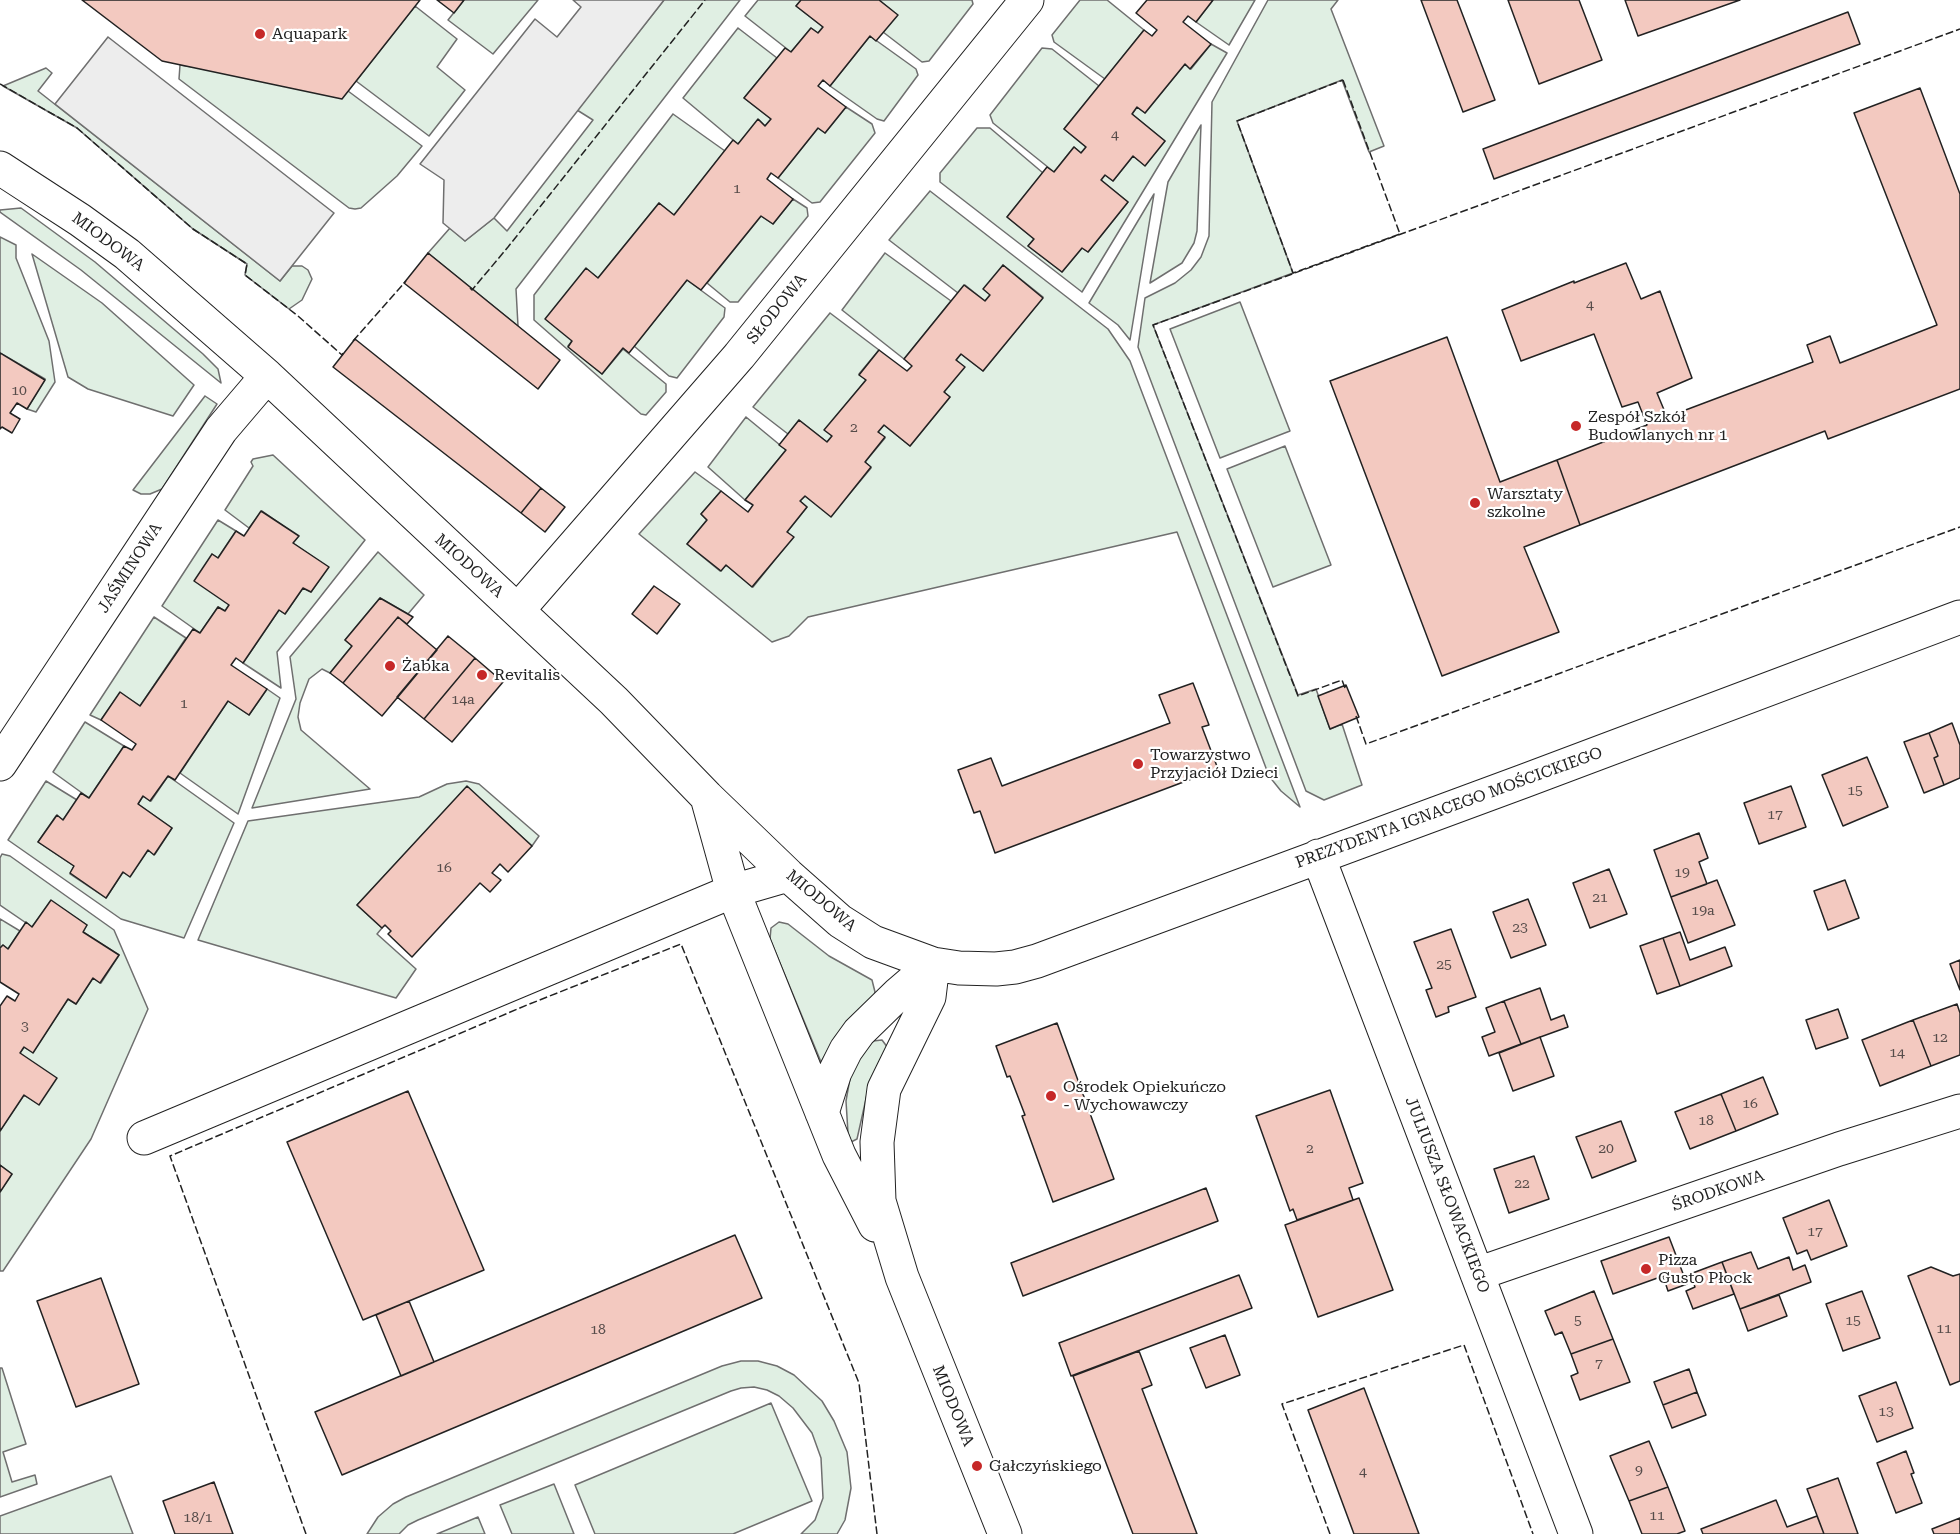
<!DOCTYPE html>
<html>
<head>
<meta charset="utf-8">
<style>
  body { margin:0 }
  canvas { display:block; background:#fff }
</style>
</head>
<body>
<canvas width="1960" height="1534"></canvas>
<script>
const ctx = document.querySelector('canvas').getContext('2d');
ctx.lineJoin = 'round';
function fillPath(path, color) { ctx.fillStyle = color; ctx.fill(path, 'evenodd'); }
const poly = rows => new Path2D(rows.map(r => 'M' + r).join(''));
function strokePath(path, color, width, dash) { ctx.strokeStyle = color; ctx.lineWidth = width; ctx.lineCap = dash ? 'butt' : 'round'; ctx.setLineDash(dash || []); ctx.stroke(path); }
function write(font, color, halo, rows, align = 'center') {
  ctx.font = font + ' "Roboto Serif",serif'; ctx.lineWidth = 4.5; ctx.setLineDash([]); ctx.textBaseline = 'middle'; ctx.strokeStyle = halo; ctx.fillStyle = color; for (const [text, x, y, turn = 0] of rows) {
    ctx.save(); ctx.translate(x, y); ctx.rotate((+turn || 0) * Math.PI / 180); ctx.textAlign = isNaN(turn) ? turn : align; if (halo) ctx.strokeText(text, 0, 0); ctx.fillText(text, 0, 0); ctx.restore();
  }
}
const green = poly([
  [464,0,538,0,493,54,448,20,464,0],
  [664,0,740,0,516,289,518,326,428,253,450,228,465,241,494,218,507,231,593,120,577,110,664,0],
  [758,0,801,0,796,6,823,27,818,33,811,28,791,52,745,16,758,0],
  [879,0,972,0,973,4,929,61,922,62,883,32,897,15,879,0],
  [1080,0,1107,0,1144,30,1105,79,1054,42,1052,35,1080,0],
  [1213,0,1255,0,1229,45,1196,22,1213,0],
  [1268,0,1338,0,1331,9,1384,146,1369,152,1342,80,1237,121,1293,273,1153,325,1298,695,1316,689,1330,729,1342,724,1362,785,1324,800,1306,791,1138,347,1145,298,1175,283,1191,270,1201,257,1209,236,1212,102,1268,0],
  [415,6,457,39,437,67,465,90,429,136,356,81,415,6],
  [738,28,777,58,744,98,771,119,765,126,759,120,738,144,683,98,738,28],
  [870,36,916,69,918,75,884,121,877,119,830,86,870,36],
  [1211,44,1227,53,1082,292,940,182,940,173,977,128,990,128,1043,173,1007,217,1034,239,1028,246,1062,272,1082,248,1088,252,1128,202,1101,180,1105,175,1113,181,1133,156,1145,165,1165,141,1132,114,1137,107,1145,113,1185,64,1191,69,1211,44],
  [1042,48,1052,49,1099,86,1064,129,1086,147,1081,153,1074,147,1054,172,993,123,990,115,1042,48],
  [180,65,348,91,422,146,397,176,361,208,355,209,349,208,179,79,180,65],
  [46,68,52,73,38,91,280,281,292,266,302,266,308,270,312,279,302,300,289,309,245,275,247,264,193,229,77,128,3,86,46,68],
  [846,107,872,124,875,133,820,202,812,203,778,178,818,128,825,133,846,107],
  [673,114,725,151,674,215,659,203,598,278,586,269,572,341,568,346,602,374,623,349,666,384,666,392,646,415,641,414,534,320,534,295,673,114],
  [1201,125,1197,231,1194,243,1182,263,1150,283,1168,182,1201,125],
  [930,191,1108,329,1130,361,1300,807,1281,791,1269,776,1177,532,808,617,789,636,772,642,639,534,695,472,721,491,701,514,707,520,687,544,720,571,726,565,753,587,793,537,787,532,807,507,800,501,805,496,831,516,871,468,865,462,885,438,878,432,884,425,910,446,950,397,944,392,964,367,956,360,961,354,983,371,1043,297,1003,265,990,295,985,301,965,285,958,293,889,240,930,191],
  [1154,194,1130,340,1118,325,1089,303,1154,194],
  [793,199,807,208,808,216,738,302,730,302,707,283,761,216,773,224,793,199],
  [21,208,95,262,203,354,218,369,221,383,81,270,0,212,0,210,21,208],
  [0,237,16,245,16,258,49,341,55,382,36,412,27,409,45,379,0,353,0,237],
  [885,253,951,301,904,359,842,310,885,253],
  [32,254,102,303,194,385,173,416,88,389,68,377,32,254],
  [687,280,725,308,724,317,677,378,669,376,634,346,687,280],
  [1240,302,1290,431,1220,458,1170,329,1240,302],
  [830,313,879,350,859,374,866,380,825,430,832,436,827,442,799,420,788,434,753,407,830,313],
  [205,396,217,404,162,489,150,494,141,494,133,490,205,396],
  [746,417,786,450,745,500,708,467,746,417],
  [1285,446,1331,565,1273,587,1227,469,1285,446],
  [273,455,365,540,277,652,281,688,243,663,279,610,285,614,303,588,311,592,328,567,293,543,298,536,262,511,249,528,225,510,253,466,251,462,253,459,273,455],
  [218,520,236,531,218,558,212,554,229,605,225,611,218,607,200,633,162,606,218,520],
  [378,552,424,595,408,614,380,598,345,640,352,646,330,673,322,669,309,679,300,703,298,717,301,730,370,789,252,808,296,699,290,657,378,552],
  [154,617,186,638,140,706,120,693,101,720,90,715,154,617],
  [267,689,280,698,238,814,180,773,228,701,249,715,267,689],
  [85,722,124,746,89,798,53,772,85,722],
  [168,776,234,823,184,938,121,919,8,840,46,781,77,800,63,820,56,816,38,842,74,866,70,874,106,898,123,872,130,876,148,850,155,854,172,828,138,804,143,796,151,801,168,776],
  [466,781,479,784,539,836,532,846,467,787,357,905,382,928,377,934,416,969,396,998,198,940,248,821,419,797,447,784,466,781],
  [2,854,10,856,114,930,148,1009,91,1139,3,1271,0,1271,0,1192,12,1174,0,1165,0,1131,24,1095,39,1104,20,1053,24,1047,33,1052,68,999,76,1004,93,978,101,983,119,955,83,932,87,925,51,901,32,927,0,905,0,858,2,854],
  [0,919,20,931,8,949,3,945,0,948,0,919],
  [779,922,788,924,829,956,872,980,875,992,873,1001,848,1022,835,1037,821,1062,770,939,771,928,779,922],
  [882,1040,888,1048,868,1090,857,1139,851,1142,848,1133,846,1101,850,1078,859,1057,873,1041,882,1040],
  [741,1361,758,1361,777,1366,794,1375,822,1401,834,1421,847,1452,851,1488,845,1520,837,1534,801,1534,815,1520,823,1498,821,1458,812,1433,793,1408,779,1396,767,1390,754,1387,741,1388,731,1391,418,1520,408,1525,399,1534,367,1534,378,1517,393,1504,406,1497,722,1366,741,1361],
  [0,1368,2,1368,26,1444,3,1452,12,1482,35,1475,37,1484,0,1497,0,1368],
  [771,1403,812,1501,733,1534,595,1534,575,1485,771,1403],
  [111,1476,133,1534,0,1534,0,1516,111,1476],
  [554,1484,574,1534,512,1534,500,1505,554,1484],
  [478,1517,485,1534,437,1534,478,1517]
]);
const parking = poly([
  [573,0,664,0,494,218,465,241,443,223,444,180,420,164,535,19,557,37,581,7,573,0],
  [108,37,334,213,280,281,55,104,108,37]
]);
const building = poly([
  [82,0,420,0,342,99,162,61,82,0],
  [437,0,464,0,454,13,437,0],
  [801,0,879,0,898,15,876,41,870,36,830,86,823,80,818,86,846,107,825,133,818,128,778,178,771,173,767,179,793,199,773,224,761,216,701,290,687,280,629,353,623,348,602,374,568,347,572,341,545,319,586,268,598,278,659,203,674,215,733,140,738,144,758,119,765,126,771,119,744,98,785,48,791,52,811,28,818,33,823,27,796,6,801,0],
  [1147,0,1213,0,1196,22,1188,16,1183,22,1211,44,1190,69,1185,64,1145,113,1137,107,1132,114,1165,141,1145,166,1133,156,1113,181,1105,175,1101,180,1128,202,1088,252,1082,248,1062,272,1028,246,1034,239,1007,217,1047,167,1054,172,1074,147,1081,153,1086,147,1064,129,1144,30,1152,36,1157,30,1136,13,1147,0],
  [1421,0,1457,0,1495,100,1463,112,1421,0],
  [1508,0,1579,0,1602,60,1539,84,1508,0],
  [1625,0,1740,0,1638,36,1625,0],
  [1848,12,1860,44,1494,179,1483,149,1848,12],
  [1920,88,1960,194,1960,389,1828,439,1825,431,1580,525,1557,460,1647,425,1638,402,1622,407,1594,334,1521,361,1502,310,1574,281,1574,283,1626,263,1641,299,1660,291,1692,378,1657,393,1667,417,1813,362,1807,345,1830,336,1840,363,1937,325,1854,113,1920,88],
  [428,253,560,360,538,389,404,283,428,253],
  [1003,265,1043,298,983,371,961,354,956,360,965,367,944,392,950,397,910,446,884,425,878,432,885,437,865,462,871,467,831,517,805,496,800,501,807,507,787,532,794,537,752,587,726,565,721,571,687,544,707,520,701,514,721,491,748,512,753,505,745,500,786,450,779,445,799,420,827,442,832,436,824,430,866,380,859,375,879,350,907,371,912,366,904,359,964,285,985,301,990,295,983,289,1003,265],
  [1447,337,1500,482,1557,460,1580,525,1524,547,1559,632,1442,676,1330,381,1447,337],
  [355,339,541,488,521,513,333,367,355,339],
  [0,353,45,380,27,409,17,403,10,413,20,419,12,433,2,427,0,429,0,353],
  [541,488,565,507,545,532,521,513,541,488],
  [261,511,299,536,293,543,329,567,311,592,303,588,285,614,279,610,243,663,236,658,231,665,267,689,249,715,228,701,175,780,168,776,150,801,143,796,138,804,172,828,154,855,148,850,130,877,123,872,106,898,70,873,74,866,38,842,57,815,63,820,81,793,89,798,124,746,132,750,136,744,101,720,120,692,140,706,193,629,200,633,218,607,225,611,229,605,194,581,212,554,218,558,236,531,244,536,261,511],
  [654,586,680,604,657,634,632,614,654,586],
  [380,598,413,617,407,624,398,617,343,683,330,673,352,646,345,640,380,598],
  [398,617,437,650,382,716,343,683,398,617],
  [448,636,475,658,424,719,397,697,448,636],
  [475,658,503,682,452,742,424,719,475,658],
  [1193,683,1209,725,1202,727,1218,769,995,853,980,811,974,813,958,770,991,758,1002,786,1170,723,1159,695,1193,683],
  [1346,685,1359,717,1330,729,1318,696,1346,685],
  [1952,723,1960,745,1960,778,1944,785,1934,758,1938,756,1929,733,1952,723],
  [1929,733,1938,756,1934,758,1944,785,1924,793,1904,742,1929,733],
  [1867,757,1888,807,1843,826,1822,775,1867,757],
  [467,786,532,846,508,872,500,864,492,873,501,880,490,892,480,883,412,957,388,934,391,931,385,925,382,928,357,905,467,786],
  [1791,786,1806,827,1759,844,1744,803,1791,786],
  [1699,833,1708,858,1699,862,1707,884,1671,897,1654,850,1699,833],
  [1609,869,1627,914,1590,928,1573,883,1609,869],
  [1717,880,1735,925,1688,943,1671,897,1717,880],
  [1845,880,1859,918,1828,930,1814,891,1845,880],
  [1528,899,1546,945,1511,958,1493,912,1528,899],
  [51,900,87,925,83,932,119,955,100,983,93,978,76,1004,68,999,33,1053,24,1047,20,1053,57,1078,39,1105,24,1095,0,1131,0,1006,7,996,15,1001,19,994,0,982,0,948,3,945,8,949,26,922,32,927,51,900],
  [1451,929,1476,997,1448,1007,1449,1012,1436,1017,1426,990,1432,988,1414,942,1451,929],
  [1680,932,1690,960,1725,947,1732,966,1680,986,1663,938,1680,932],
  [1663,938,1680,986,1657,994,1640,946,1663,938],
  [1960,960,1960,990,1950,964,1960,960],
  [1540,988,1551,1020,1564,1015,1568,1027,1521,1044,1504,1001,1540,988],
  [1504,1001,1521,1044,1489,1056,1482,1037,1495,1032,1486,1008,1504,1001],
  [1957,1004,1960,1013,1960,1055,1931,1066,1913,1020,1957,1004],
  [1838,1009,1848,1038,1816,1049,1806,1020,1838,1009],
  [1913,1020,1931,1066,1880,1086,1862,1040,1913,1020],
  [1057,1023,1114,1179,1053,1202,1022,1116,1025,1115,1010,1076,1007,1077,996,1046,1057,1023],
  [1540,1037,1554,1076,1513,1091,1499,1053,1540,1037],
  [1763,1077,1778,1114,1736,1131,1721,1094,1763,1077],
  [1330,1090,1363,1183,1349,1188,1353,1200,1297,1220,1293,1209,1290,1211,1256,1116,1330,1090],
  [408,1091,484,1270,363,1320,287,1142,408,1091],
  [1721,1094,1736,1131,1690,1149,1675,1112,1721,1094],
  [1621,1121,1636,1161,1592,1178,1576,1137,1621,1121],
  [1534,1156,1549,1199,1509,1213,1494,1169,1534,1156],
  [0,1165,12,1174,0,1192,0,1165],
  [1206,1188,1218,1221,1023,1296,1011,1263,1206,1188],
  [1359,1198,1393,1290,1318,1317,1285,1225,1359,1198],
  [1829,1200,1847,1246,1811,1260,1807,1250,1797,1254,1783,1218,1829,1200],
  [735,1235,762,1298,342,1475,315,1412,735,1235],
  [1669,1237,1687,1284,1668,1291,1663,1276,1613,1294,1601,1261,1669,1237],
  [1751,1252,1758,1269,1789,1257,1793,1270,1805,1265,1811,1282,1740,1309,1722,1262,1751,1252],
  [1722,1262,1734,1294,1693,1309,1686,1291,1695,1287,1690,1274,1722,1262],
  [1931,1267,1953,1276,1960,1274,1960,1381,1950,1385,1908,1276,1931,1267],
  [1239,1275,1252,1308,1071,1376,1059,1343,1239,1275],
  [101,1278,139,1384,76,1407,37,1301,101,1278],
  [1594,1291,1613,1339,1571,1354,1562,1332,1555,1335,1545,1311,1594,1291],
  [1862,1291,1880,1338,1843,1351,1826,1304,1862,1291],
  [1779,1295,1787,1316,1748,1331,1740,1309,1779,1295],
  [409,1301,434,1362,401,1376,376,1315,409,1301],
  [1225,1335,1240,1375,1206,1388,1190,1348,1225,1335],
  [1613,1339,1630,1382,1580,1400,1571,1376,1578,1373,1571,1354,1613,1339],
  [1139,1351,1152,1385,1142,1389,1197,1534,1133,1534,1073,1376,1139,1351],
  [1689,1369,1697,1392,1663,1405,1654,1382,1689,1369],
  [1896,1382,1913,1428,1877,1442,1859,1396,1896,1382],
  [1364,1388,1419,1534,1354,1534,1308,1410,1364,1388],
  [1697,1392,1706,1415,1672,1428,1663,1405,1697,1392],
  [1649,1441,1668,1487,1629,1501,1610,1456,1649,1441],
  [1906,1451,1914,1473,1911,1474,1922,1503,1896,1513,1877,1463,1906,1451],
  [1838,1478,1858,1534,1824,1534,1807,1489,1838,1478],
  [214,1482,233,1534,175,1534,163,1501,214,1482],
  [1668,1487,1685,1531,1677,1534,1642,1534,1629,1501,1668,1487],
  [1776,1500,1787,1527,1817,1516,1824,1534,1703,1534,1701,1529,1776,1500],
  [1960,1518,1960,1534,1934,1534,1932,1529,1960,1518]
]);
const minor = poly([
  [0,168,80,220,127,254,267,376,614,701,707,797,788,875,840,921,873,942,933,964,959,968,996,969,1015,967,1037,961,1524,781,1960,617],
  [518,610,739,356,1027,0],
  [0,764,221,430,267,376],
  [707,797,733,891,839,1155,875,1225],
  [1318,856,1576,1534],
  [933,964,929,997,884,1089,877,1142,879,1201,902,1277,1005,1534],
  [822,1113,835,1072,846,1050,859,1032,898,994,933,964],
  [144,1138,733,891,788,875],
  [1477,1274,1839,1149,1960,1111]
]);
const fence = poly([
  [1343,80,1400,234,1293,273,1237,121,1343,80],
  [0,84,77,128,193,229,247,264,245,275,298,316,342,355,343,353],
  [470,288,472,290,508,247,705,0],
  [353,341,406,281],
  [1345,688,1342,680,1298,696,1153,325,1960,29],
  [1356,716,1366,744,1960,527],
  [306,1534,170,1156,527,1005,681,944,859,1383,877,1534],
  [1330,1534,1282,1404,1464,1345,1533,1534]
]);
const markers = [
  [260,34,6,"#c62828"],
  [1576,426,6,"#c62828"],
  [1475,503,6,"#c62828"],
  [390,666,6,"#c62828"],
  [482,675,6,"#c62828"],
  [1138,764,6,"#c62828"],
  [1051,1096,6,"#c62828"],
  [1646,1269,6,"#c62828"],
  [977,1466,6,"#c62828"]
];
const numberNames = [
  ["4",1115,135],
  ["1",737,189],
  ["4",1590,305],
  ["10",19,391],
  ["2",854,428],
  ["14a",463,700],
  ["1",184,704],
  ["15",1855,791],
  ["17",1775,815],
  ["16",444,868],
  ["19",1682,873],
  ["21",1600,898],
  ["19a",1703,911],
  ["23",1520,928],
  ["25",1444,965],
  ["3",25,1027],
  ["12",1940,1038],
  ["14",1897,1053],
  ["16",1750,1104],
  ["18",1706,1121],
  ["2",1310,1149],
  ["20",1606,1149],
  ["22",1522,1184],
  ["17",1815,1232],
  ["5",1578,1321],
  ["15",1853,1321],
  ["11",1944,1329],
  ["18",598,1330],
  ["7",1599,1364],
  ["13",1886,1412],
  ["9",1639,1471],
  ["4",1363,1472],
  ["11",1657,1516],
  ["18/1",198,1518]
];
const poiNames = [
  ["Aquapark",272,34],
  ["Zespół Szkół",1588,417],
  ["Budowlanych nr 1",1588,435],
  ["Warsztaty",1487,494],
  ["szkolne",1487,512],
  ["Żabka",402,666],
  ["Revitalis",494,675],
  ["Towarzystwo",1150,755],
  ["Przyjaciół Dzieci",1150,773],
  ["Ośrodek Opiekuńczo",1063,1087],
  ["- Wychowawczy",1063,1105],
  ["Pizza",1658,1260],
  ["Gusto Płock",1658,1278],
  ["Gałczyńskiego",989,1466]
];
const streetNames = [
  ["MIODOWA",108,242,37],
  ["SŁODOWA",777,309,-51],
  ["MIODOWA",469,566,42],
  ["JAŚMINOWA",130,568,-57],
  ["PREZYDENTA IGNACEGO MOŚCICKIEGO",1449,808,-20],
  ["MIODOWA",821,901,40],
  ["ŚRODKOWA",1718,1191,-19],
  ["JULIUSZA SŁOWACKIEGO",1447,1195,69],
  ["MIODOWA",953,1406,68]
];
fillPath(green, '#e0efe3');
strokePath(green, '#6f6f6f', 1.5);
fillPath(parking, '#ededed');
strokePath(parking, '#6f6f6f', 1.5);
fillPath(building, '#f3c9c0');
strokePath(building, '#222', 1.5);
strokePath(minor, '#222', 35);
strokePath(minor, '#fff', 33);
strokePath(fence, '#222', 1.5, [8, 3]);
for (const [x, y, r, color] of markers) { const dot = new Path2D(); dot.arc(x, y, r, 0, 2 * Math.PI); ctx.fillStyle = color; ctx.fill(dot); strokePath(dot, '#fff', 2); }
write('14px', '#564c4a', null, numberNames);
write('16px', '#222', '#fff', poiNames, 'left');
write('16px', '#222', '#fff', streetNames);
</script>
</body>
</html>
